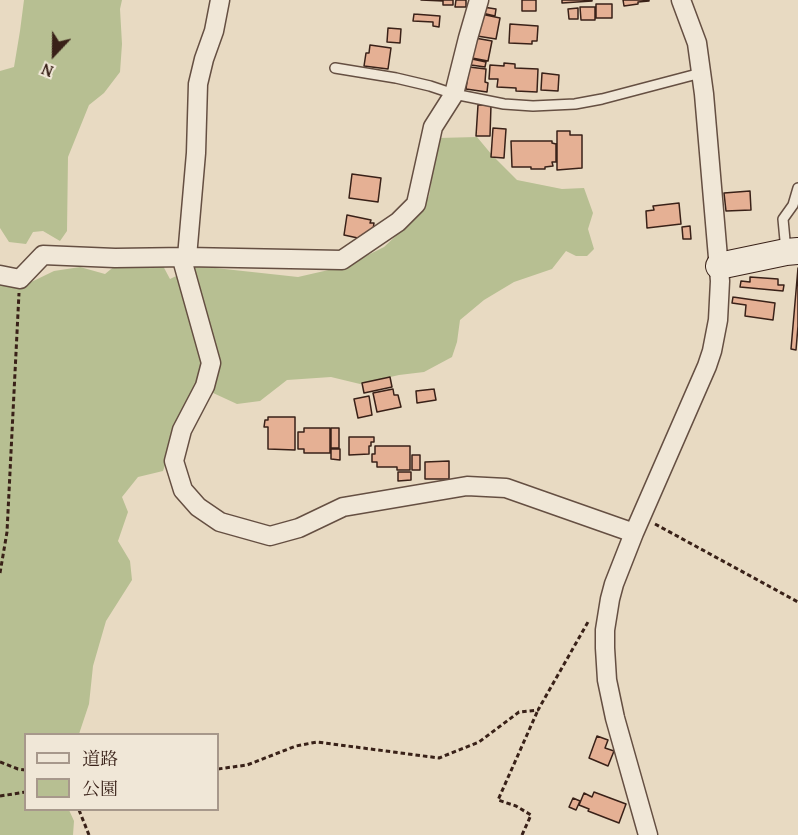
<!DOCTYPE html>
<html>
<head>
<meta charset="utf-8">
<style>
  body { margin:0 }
  #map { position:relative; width:798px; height:835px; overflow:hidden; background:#e8dac2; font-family:"Gentium Book Plus","Noto Serif JP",serif }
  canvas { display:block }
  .legend { position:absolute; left:24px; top:733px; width:195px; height:78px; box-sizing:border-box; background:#f0e7d7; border:2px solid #a7988b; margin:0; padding:8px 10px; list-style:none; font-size:18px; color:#392118 }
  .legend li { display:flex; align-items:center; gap:12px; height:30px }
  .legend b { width:30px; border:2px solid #a7988b }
  .north { position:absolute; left:24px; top:24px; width:60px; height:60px; -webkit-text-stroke:4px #f0e7d7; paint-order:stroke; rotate:202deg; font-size:16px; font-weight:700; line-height:24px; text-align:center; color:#392118 }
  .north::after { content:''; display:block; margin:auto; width:21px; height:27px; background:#392118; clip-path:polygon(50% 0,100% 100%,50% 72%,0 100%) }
</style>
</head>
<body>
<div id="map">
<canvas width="798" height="835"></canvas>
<ul class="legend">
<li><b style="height:8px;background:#f0e7d7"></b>道路</li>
<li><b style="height:16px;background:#b7bf92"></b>公園</li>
</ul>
<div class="north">N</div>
</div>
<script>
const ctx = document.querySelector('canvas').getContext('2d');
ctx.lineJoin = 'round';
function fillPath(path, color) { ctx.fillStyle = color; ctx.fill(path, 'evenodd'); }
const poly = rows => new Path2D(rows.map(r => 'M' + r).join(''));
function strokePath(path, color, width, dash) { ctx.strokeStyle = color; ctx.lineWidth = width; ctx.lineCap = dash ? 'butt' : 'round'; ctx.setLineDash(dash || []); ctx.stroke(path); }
const green = poly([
  [24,0,122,0,120,9,122,44,120,72,104,93,89,105,68,157,67,231,60,241,43,231,33,232,26,244,9,242,0,228,0,71,14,67,20,31],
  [477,137,492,155,517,180,562,189,584,188,593,213,588,229,594,249,587,256,576,256,566,251,552,269,514,282,484,300,460,320,457,342,452,357,424,372,399,375,360,384,331,377,287,380,260,401,237,404,211,392,204,409,180,420,163,471,138,477,122,497,128,512,118,541,130,561,132,580,106,621,93,666,89,704,79,734,26,734,26,810,69,810,74,821,73,835,0,835,0,279,23,286,54,271,80,267,105,274,116,265,162,264,170,279,197,266,298,277,346,266,384,247,416,217,429,196,438,138]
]);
const building = poly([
  [421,0,453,0,453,5,443,5,443,1,421,0],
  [456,0,466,0,466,7,455,7,456,0],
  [522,0,536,0,536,11,522,11,522,0],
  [562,0,592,0,592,1,562,3,562,0],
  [623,0,649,0,649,1,638,2,638,4,624,6,623,0],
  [596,4,612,4,612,18,596,18,596,4],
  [483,7,496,9,495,16,482,13,483,7],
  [580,7,595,7,595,20,581,20,580,7],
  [578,8,578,19,569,19,568,9,578,8],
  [414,14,440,16,439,27,433,26,433,22,413,21,414,14],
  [481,14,500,18,496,39,477,36,481,14],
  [510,24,538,26,537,41,532,41,532,44,509,43,510,24],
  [388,28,401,29,400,43,387,42,388,28],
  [475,38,492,41,488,61,472,58,475,38],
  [370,45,391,48,388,69,364,66,366,53,369,53,370,45],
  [472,59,486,62,485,67,471,65,472,59],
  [504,63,515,64,515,68,538,69,537,92,516,91,516,88,497,87,498,79,489,79,490,65,504,66,504,63],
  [469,67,486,69,485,82,488,83,487,92,466,89,469,67],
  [542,73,559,75,558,91,541,90,542,73],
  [478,105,491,105,490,136,476,136,478,105],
  [493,128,506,129,504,158,491,157,493,128],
  [557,131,570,131,570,135,582,135,582,168,557,170,557,131],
  [511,141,552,141,552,143,556,144,556,162,552,162,553,166,545,167,545,169,531,169,531,167,512,167,511,141],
  [352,174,381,178,378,202,349,198,352,174],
  [750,191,751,210,726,211,724,193,750,191],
  [679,203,681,224,647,228,646,211,654,210,653,206,679,203],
  [347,215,371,220,370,223,374,223,372,236,367,240,344,235,347,215],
  [690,226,691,239,683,239,682,227,690,226],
  [798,268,798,326,796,350,791,349,798,268],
  [750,277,778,279,778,285,784,285,783,291,740,287,741,281,750,282,750,277],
  [733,297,775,303,773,320,745,316,746,305,732,303,733,297],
  [390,377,392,387,364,393,362,383,390,377],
  [393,389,394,395,398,395,401,407,377,412,373,393,393,389],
  [434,389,436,400,417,403,416,391,434,389],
  [369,396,372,415,358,418,354,399,369,396],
  [268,417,295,417,295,450,268,449,268,427,264,427,265,420,268,420,268,417],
  [304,428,330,428,330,453,304,453,304,449,298,449,298,432,304,432,304,428],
  [331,428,339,428,339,448,331,448,331,428],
  [349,437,374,437,374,442,371,442,371,446,369,446,369,454,349,455,349,437],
  [375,446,410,446,410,470,397,470,397,467,377,467,377,462,372,462,372,454,375,454,375,446],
  [331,449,340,449,340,460,331,459,331,449],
  [412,455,420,455,420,470,412,470,412,455],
  [449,461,449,479,425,479,425,462,449,461],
  [398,472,411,472,411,480,398,481,398,472],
  [597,736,608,740,605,748,614,751,608,766,589,758,597,736],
  [594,792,626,804,619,823,588,811,589,809,579,805,584,793,592,797,594,792],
  [573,798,580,801,576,810,569,807,573,798]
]);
const path = poly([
  [655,524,798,602],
  [0,573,7,532,19,293],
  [0,762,18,769,26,770],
  [218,769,247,765,296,746,317,742,439,758,479,742,519,712,538,710,588,622],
  [0,796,26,792],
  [79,810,89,835],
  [522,835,531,815,516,806,498,800,538,710]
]);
const lane = poly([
  [335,68,396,78,430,86,454,94,504,104,533,106,575,104,602,99,701,73],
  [786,251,783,219,793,205,798,188]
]);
const street = poly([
  [220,0,214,31,204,59,198,84,196,153,187,257,183,263,211,363,205,386,182,430,174,461,183,490,198,507,220,522,270,536,299,528,343,507,467,486,506,488,634,533],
  [0,275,20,279,43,255,115,258,187,257,342,260,398,222,416,204,433,127,454,94,468,38,479,0],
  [648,835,615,718,607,680,605,648,605,630,610,599,614,584,634,533,707,366,712,351,718,320,720,281,704,94,697,43,681,0]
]);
const secondary = poly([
  [719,266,786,252,798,251]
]);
fillPath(green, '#b7bf92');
fillPath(building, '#e5b094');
strokePath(building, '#392118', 1.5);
strokePath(lane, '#654f42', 12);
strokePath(street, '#654f42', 21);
strokePath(secondary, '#392118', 28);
strokePath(path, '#392118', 3, [4.5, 3]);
strokePath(lane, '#f0e7d7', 9);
strokePath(street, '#f0e7d7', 18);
strokePath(secondary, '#f0e7d7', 26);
</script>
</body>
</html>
